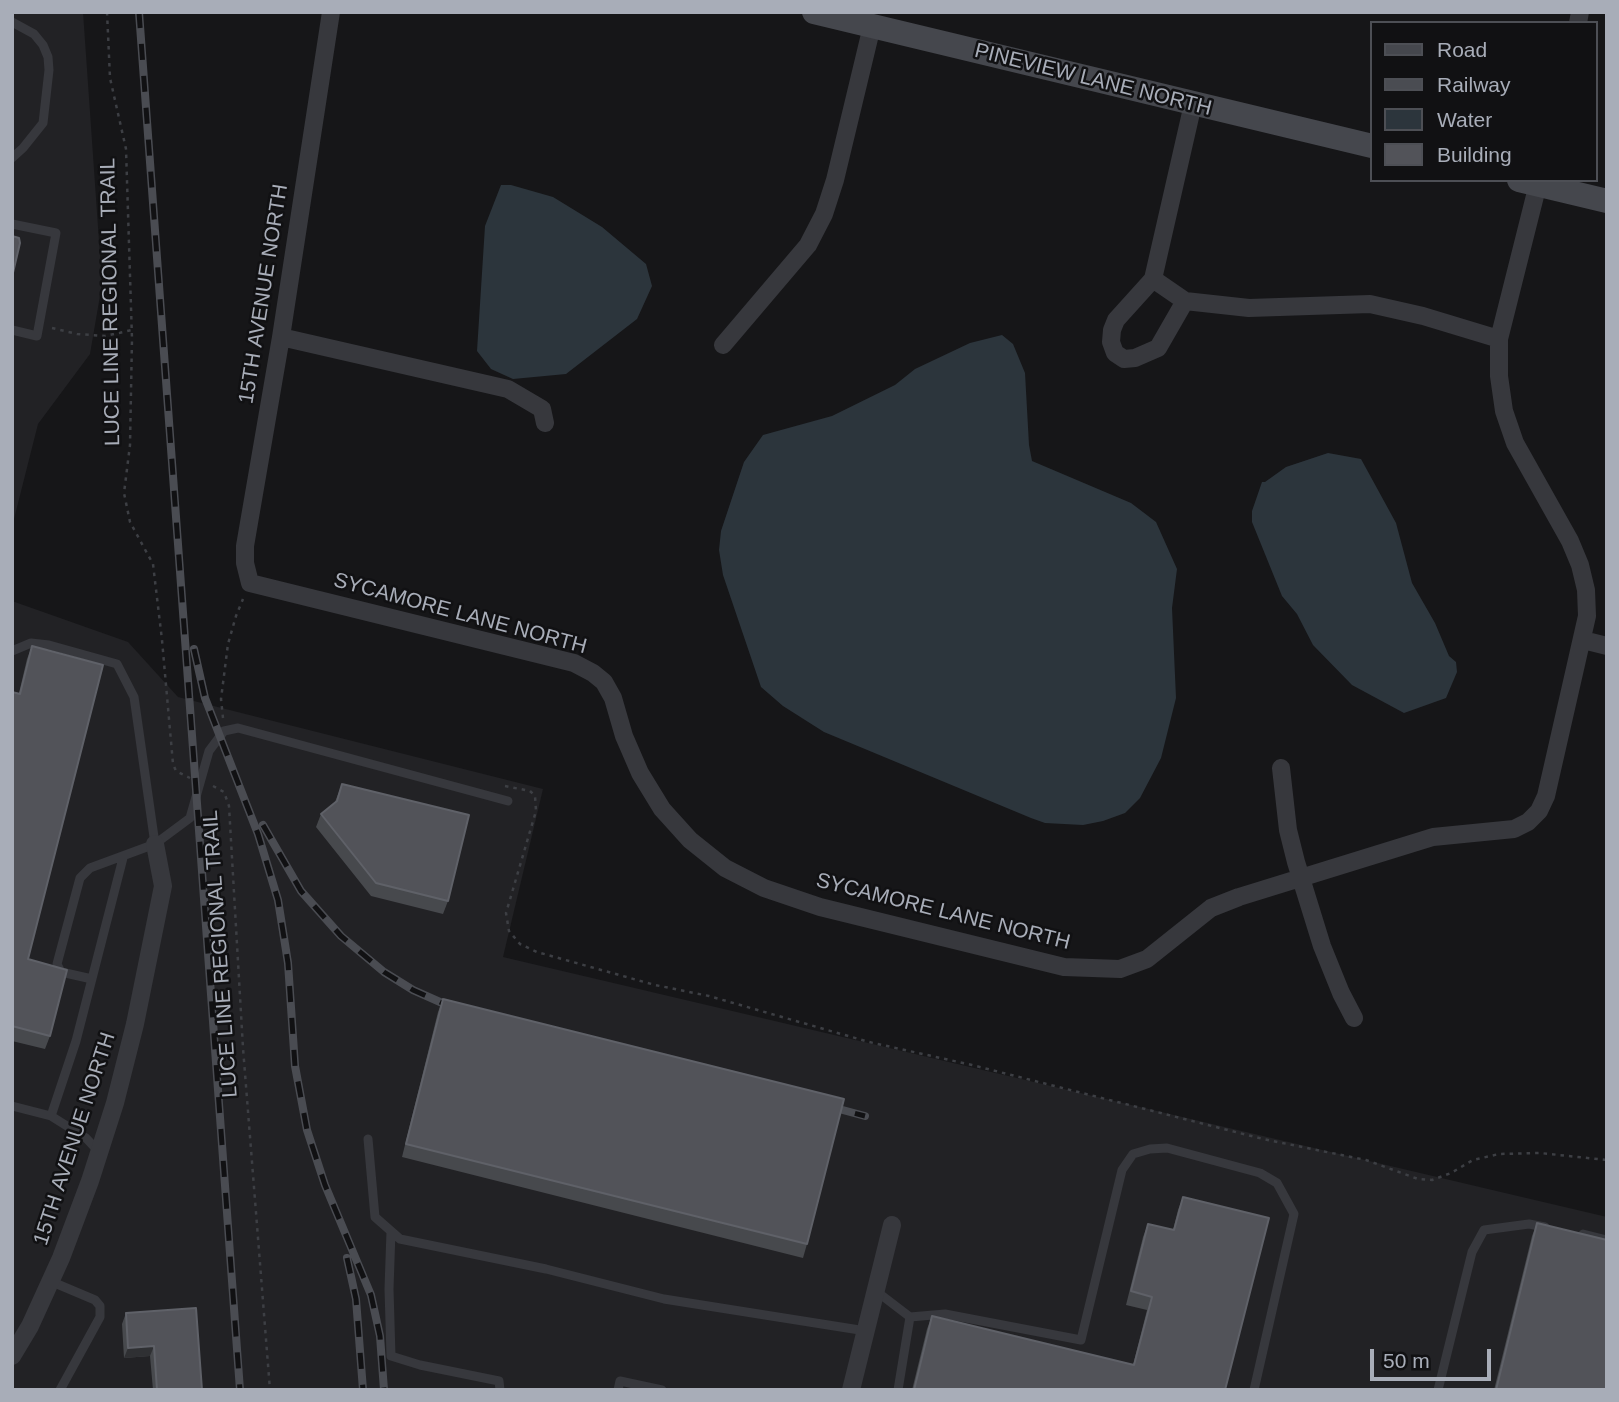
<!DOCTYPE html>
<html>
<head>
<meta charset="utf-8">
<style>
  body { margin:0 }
  #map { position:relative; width:1619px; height:1402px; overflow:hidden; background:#161618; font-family:Arial,sans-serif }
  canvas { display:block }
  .frame { position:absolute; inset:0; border:14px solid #a8adb8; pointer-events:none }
  .legend { position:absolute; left:1370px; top:21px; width:228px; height:161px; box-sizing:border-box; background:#111113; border:2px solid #4d4f55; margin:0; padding:9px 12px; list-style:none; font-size:21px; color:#a8adb8 }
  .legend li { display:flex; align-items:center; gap:14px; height:35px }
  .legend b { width:35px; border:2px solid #4d4f55 }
  .scale { position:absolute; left:1370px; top:1349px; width:121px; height:32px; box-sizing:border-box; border:4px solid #a8adb8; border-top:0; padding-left:9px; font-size:21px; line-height:24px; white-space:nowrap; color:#a8adb8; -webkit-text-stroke:5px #111113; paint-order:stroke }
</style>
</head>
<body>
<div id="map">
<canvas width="1619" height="1402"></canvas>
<div class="frame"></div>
<ul class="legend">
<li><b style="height:9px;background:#45474d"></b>Road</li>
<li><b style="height:9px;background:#4a4c52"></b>Railway</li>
<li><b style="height:19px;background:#2c353c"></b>Water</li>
<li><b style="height:19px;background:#525359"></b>Building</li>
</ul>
<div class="scale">50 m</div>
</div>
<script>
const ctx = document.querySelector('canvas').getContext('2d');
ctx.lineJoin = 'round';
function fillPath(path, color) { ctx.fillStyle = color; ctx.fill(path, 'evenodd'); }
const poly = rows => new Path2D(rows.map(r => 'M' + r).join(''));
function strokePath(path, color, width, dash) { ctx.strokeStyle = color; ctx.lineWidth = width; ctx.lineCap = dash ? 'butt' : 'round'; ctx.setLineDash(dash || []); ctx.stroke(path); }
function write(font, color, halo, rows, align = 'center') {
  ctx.font = font + ' Arial,sans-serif'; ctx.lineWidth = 5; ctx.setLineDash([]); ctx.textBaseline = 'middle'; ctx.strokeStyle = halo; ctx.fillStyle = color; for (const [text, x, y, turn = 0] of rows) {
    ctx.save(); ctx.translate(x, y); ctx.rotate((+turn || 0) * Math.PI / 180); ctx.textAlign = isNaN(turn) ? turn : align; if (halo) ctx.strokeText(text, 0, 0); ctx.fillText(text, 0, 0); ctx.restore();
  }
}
const built = poly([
  [12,12,83,12,102,284,90,354,38,424,12,527],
  [12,601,128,642,178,697,543,789,503,957,1607,1217,1607,1390,12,1390]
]);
const water = poly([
  [501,185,511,185,553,197,602,227,646,264,652,286,637,319,566,374,513,379,491,369,477,351,485,226],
  [1002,335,1013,344,1025,373,1029,445,1032,461,1131,503,1156,522,1177,569,1172,608,1176,698,1161,758,1140,798,1125,813,1103,821,1083,825,1045,823,1031,818,824,732,783,706,761,687,723,575,719,550,721,531,744,462,763,435,832,416,895,385,915,369,970,343],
  [1328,453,1361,459,1396,523,1412,583,1435,623,1449,656,1456,662,1457,672,1446,698,1404,713,1352,685,1313,645,1297,614,1282,596,1252,522,1252,511,1262,482,1265,482,1286,467]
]);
const path = poly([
  [107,12,110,78,126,149,132,339,130,445,124,493,130,522,153,564,162,640,173,764,176,771,190,778],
  [52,328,77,334,105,336,132,330],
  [223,718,221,699,228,644,236,616,243,599],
  [213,786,224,792,229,806,243,1048,270,1390],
  [505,786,530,791,535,796,536,811,506,913,509,931,520,944,537,952,655,985,709,996,869,1042,972,1065,1263,1139,1366,1160,1418,1179,1432,1180,1451,1173,1473,1160,1499,1154,1540,1153,1607,1160]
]);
const lane = poly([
  [12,22,34,34,43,45,48,57,49,70,43,123,23,148,12,158],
  [12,224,56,233,37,336,12,330],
  [12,651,31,643,49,645,117,664,134,697,155,844,90,868,80,878,57,964,61,972,92,979],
  [155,844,190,818,209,751,224,731,238,728,508,801],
  [12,1106,51,1116,76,1041,123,858],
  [51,1116,86,1138,99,1152],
  [368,1139,375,1217,400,1239,546,1269,664,1299,866,1331],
  [391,1231,389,1289,391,1356,420,1365,499,1381,500,1390],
  [1583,1234,1607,1240],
  [50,1281,95,1300,100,1306,100,1317,60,1390],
  [876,1291,910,1317,898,1390],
  [910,1317,945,1314,1081,1340,1122,1170,1133,1154,1150,1149,1167,1148,1260,1173,1277,1183,1294,1214,1254,1390],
  [618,1390,620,1381,662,1390],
  [1438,1390,1472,1252,1484,1230,1529,1224,1545,1227]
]);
const street = poly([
  [331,12,281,337,245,546,245,563,250,583,574,663,593,673,604,682,613,698,624,736,640,773,662,809,690,840,725,868,764,888,820,907,1064,967,1120,969,1147,959,1211,908,1239,897,1433,837,1514,829,1528,822,1539,811,1546,796,1587,616,1586,590,1580,565,1570,541,1515,443,1504,411,1499,376,1499,339,1539,180],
  [1578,23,1580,12],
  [1153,279,1185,301,1249,308,1370,304,1423,316,1499,339],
  [1185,301,1158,348,1135,358,1124,359,1115,353,1111,342,1112,330,1116,320,1153,279,1193,104],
  [281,337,508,389,542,409,545,423],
  [723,345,808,245,824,214,835,180,872,26],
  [1583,640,1607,646],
  [1281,768,1288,830,1296,862,1322,946,1341,993,1354,1018],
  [12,1356,30,1326,61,1258,90,1181,115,1103,135,1024,163,886,155,844],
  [851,1390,892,1225]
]);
const secondary = poly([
  [814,12,1372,146],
  [1519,180,1607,201]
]);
const rail = poly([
  [139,12,240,1390],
  [194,649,205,698,258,834,278,900,288,963,295,1066,307,1130,325,1185,371,1295,380,1336,384,1390],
  [263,825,301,891,341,936,384,972,413,990,458,1010],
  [824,1105,865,1116],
  [347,1258,356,1299,363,1390]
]);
const wall = poly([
  [32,646,28,959,50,1036,45,1049,12,1041,12,692,19,693,27,659],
  [342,784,448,901,443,914,371,896,316,827,321,814,335,802],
  [443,999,807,1244,803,1258,402,1157,438,1012],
  [1183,1197,1225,1390,912,1390,927,1329,932,1316,1133,1365,1147,1310,1126,1305,1143,1237,1148,1224,1173,1230,1178,1210],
  [1537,1223,1607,1390,1494,1390,1532,1236],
  [126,1313,202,1390,153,1390,150,1356,124,1358,122,1324]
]);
const shadedWall = poly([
  [154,1346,150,1356,124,1358,128,1348]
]);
const building = poly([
  [12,236,19,238,20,243,12,277,12,236],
  [32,646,103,665,28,959,67,970,50,1036,12,1026,12,692,20,694,32,646],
  [342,784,469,815,448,901,376,883,321,814,337,801,342,784],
  [443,999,844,1099,807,1244,406,1144,443,999],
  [1183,1197,1269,1218,1225,1390,914,1390,932,1316,1134,1365,1152,1297,1131,1291,1148,1224,1174,1230,1183,1197],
  [1537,1223,1607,1240,1607,1390,1496,1390,1537,1223],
  [196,1308,202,1390,157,1390,154,1346,128,1348,126,1313,196,1308]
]);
const streetNames = [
  ["PINEVIEW LANE NORTH",1093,80,14],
  ["15TH AVENUE NORTH",264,294,-81],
  ["LUCE LINE REGIONAL TRAIL",111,302,-91],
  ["SYCAMORE LANE NORTH",460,614,15],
  ["SYCAMORE LANE NORTH",943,912,14],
  ["LUCE LINE REGIONAL TRAIL",221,954,-94],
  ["15TH AVENUE NORTH",75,1139,-72]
];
fillPath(built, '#222225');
fillPath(water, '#2c353c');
strokePath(path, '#3d3f44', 2.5, [3.5, 5]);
strokePath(lane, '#37383d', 9);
strokePath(street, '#37383d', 18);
strokePath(secondary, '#45474d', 24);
strokePath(rail, '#4a4c52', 8);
strokePath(rail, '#111113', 5, [16]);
fillPath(wall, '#47494d');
fillPath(shadedWall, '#2f3033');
fillPath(building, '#525359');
strokePath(building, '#5f6168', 2);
write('21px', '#a8adb8', '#111113', streetNames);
</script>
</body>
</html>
